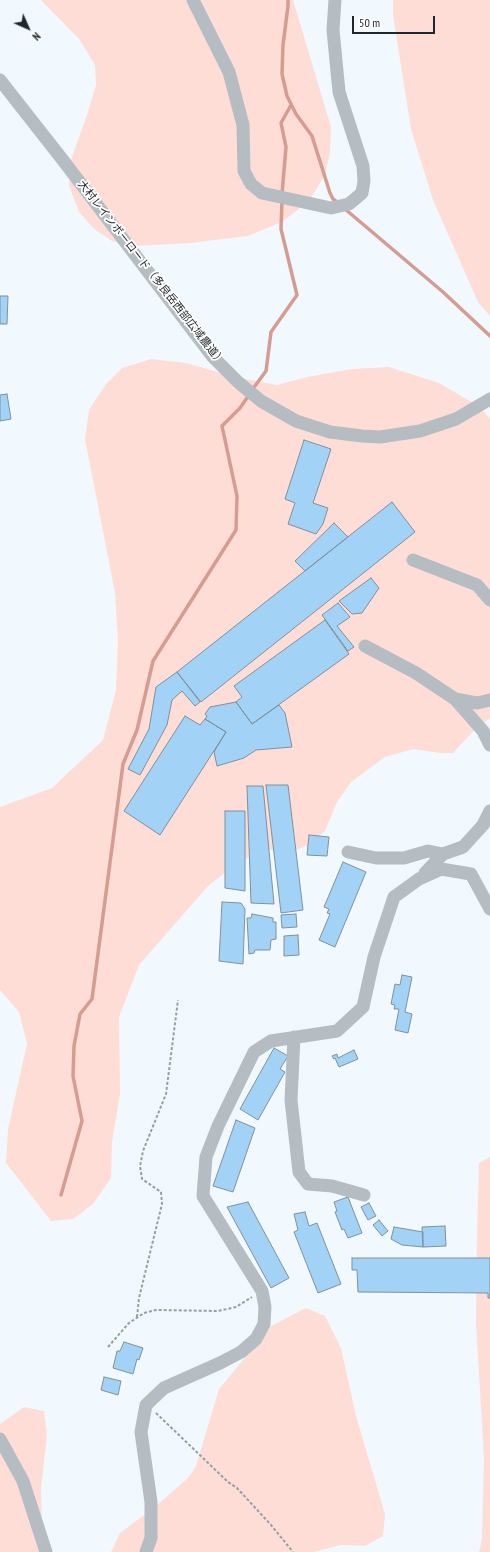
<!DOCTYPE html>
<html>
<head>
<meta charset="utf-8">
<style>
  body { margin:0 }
  #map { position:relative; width:490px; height:1552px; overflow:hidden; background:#f1f9ff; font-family:"PT Sans Narrow",sans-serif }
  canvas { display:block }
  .north { position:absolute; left:8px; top:8px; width:40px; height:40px; -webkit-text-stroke:3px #fff; paint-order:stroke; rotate:135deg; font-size:11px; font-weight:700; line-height:16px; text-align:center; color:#20272c }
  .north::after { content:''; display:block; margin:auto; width:14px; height:18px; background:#20272c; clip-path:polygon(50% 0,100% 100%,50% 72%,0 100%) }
  .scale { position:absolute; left:352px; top:16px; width:83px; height:18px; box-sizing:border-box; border:2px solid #20272c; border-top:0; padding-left:5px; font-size:12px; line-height:14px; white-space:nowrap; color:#20272c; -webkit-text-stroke:3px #fff; paint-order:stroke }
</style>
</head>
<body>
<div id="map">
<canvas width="490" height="1552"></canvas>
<div class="north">N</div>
<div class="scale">50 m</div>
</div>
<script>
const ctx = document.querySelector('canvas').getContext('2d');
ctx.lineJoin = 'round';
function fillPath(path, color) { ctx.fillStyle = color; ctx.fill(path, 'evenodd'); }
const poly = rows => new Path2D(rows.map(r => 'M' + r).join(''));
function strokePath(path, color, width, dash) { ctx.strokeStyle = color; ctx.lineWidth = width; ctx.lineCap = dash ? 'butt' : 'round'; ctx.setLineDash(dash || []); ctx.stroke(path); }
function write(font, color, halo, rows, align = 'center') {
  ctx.font = font + ' "PT Sans Narrow","Noto Sans JP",sans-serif'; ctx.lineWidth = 3.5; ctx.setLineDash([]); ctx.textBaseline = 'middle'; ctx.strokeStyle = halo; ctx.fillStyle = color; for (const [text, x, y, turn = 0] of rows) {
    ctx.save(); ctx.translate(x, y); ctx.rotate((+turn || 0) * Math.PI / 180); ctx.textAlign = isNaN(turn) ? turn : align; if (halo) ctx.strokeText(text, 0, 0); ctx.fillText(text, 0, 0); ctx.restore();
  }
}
const green = poly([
  [41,0,293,0,331,127,330,153,325,175,309,201,282,222,248,236,190,243,137,246,112,241,94,229,79,212,69,186,69,165,87,115,96,85,95,65,80,40],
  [393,0,490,0,490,316,478,302,433,200,411,129,393,15],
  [151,359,186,363,235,377,277,385,307,377,352,369,389,367,439,383,480,407,490,419,490,719,480,724,453,753,440,753,413,749,385,757,351,782,337,802,325,831,308,845,294,851,270,850,243,860,209,885,139,965,119,1017,120,1094,112,1142,111,1178,93,1204,73,1219,51,1221,6,1163,8,1129,27,1044,19,1012,0,990,0,807,52,788,103,740,116,690,118,640,115,593,85,439,89,410,106,384,122,368],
  [490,1157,490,1552,479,1552,482,1539,484,1458,476,1324,477,1237,479,1163],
  [306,1308,325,1316,341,1348,356,1416,385,1514,383,1536,365,1546,341,1545,314,1552,111,1552,120,1533,156,1506,188,1478,196,1466,219,1389,271,1326],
  [24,1407,44,1411,47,1435,41,1489,43,1552,0,1552,0,1424]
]);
const stream = poly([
  [288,0,288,6,283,45,282,74,287,96,296,114,312,136,330,193,333,199,337,202],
  [282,194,286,147,281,123,291,105],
  [345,209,443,292,490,336],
  [252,390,266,371,271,332,297,295,281,229,282,200],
  [61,1195,82,1121,73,1076,74,1046,80,1014,92,999,123,764,137,730,153,661,236,530,237,496,222,426,240,408,249,395]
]);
const building = poly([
  [0,296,8,296,7,324,0,324,0,296],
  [7,394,11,419,0,421,0,395,7,394],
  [304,440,331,449,313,503,328,508,323,524,316,534,288,524,295,503,285,499,304,440],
  [392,502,415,532,201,702,177,672,392,502],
  [334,523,348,537,305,571,295,561,334,523],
  [371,578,379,588,362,613,352,614,339,601,371,578],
  [338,603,350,617,337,626,354,647,348,651,322,615,338,603],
  [325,620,349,654,252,724,236,702,242,697,234,686,325,620],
  [177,672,200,702,195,706,182,691,172,700,167,725,140,775,128,769,149,729,156,687,177,672],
  [236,702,252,724,279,705,285,713,292,747,256,750,244,758,217,766,214,752,226,732,205,719,207,716,205,714,210,707,236,702],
  [185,716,200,725,205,719,226,732,160,835,124,811,185,716],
  [266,785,288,785,303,910,281,913,266,785],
  [247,786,263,786,274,904,251,903,247,786],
  [225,811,245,811,245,891,225,888,225,811],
  [309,835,329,837,327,856,307,855,309,835],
  [343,862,366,872,335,947,319,940,330,914,327,913,329,909,324,907,343,862],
  [222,902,241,903,245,909,243,964,219,961,222,902],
  [252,914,273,918,273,922,276,922,276,939,271,940,270,950,255,950,254,953,249,954,247,918,251,918,252,914],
  [296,914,297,927,282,928,281,915,296,914],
  [298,935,299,955,284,956,284,936,298,935],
  [402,975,412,977,405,1012,412,1014,408,1033,395,1030,399,1009,394,1009,395,1005,391,1004,395,984,400,985,402,975],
  [274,1048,288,1056,280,1069,285,1072,258,1120,240,1109,274,1048],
  [354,1050,358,1059,339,1067,335,1058,334,1059,332,1056,337,1054,338,1058,354,1050],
  [236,1120,255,1128,233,1192,213,1186,236,1120],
  [348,1197,362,1233,348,1238,344,1229,342,1230,335,1212,337,1211,334,1202,348,1197],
  [248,1202,289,1278,271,1288,227,1207,248,1202],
  [369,1203,376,1216,368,1220,361,1207,369,1203],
  [305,1212,309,1226,317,1223,341,1284,318,1293,294,1232,298,1230,294,1214,305,1212],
  [379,1220,388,1231,382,1236,373,1225,379,1220],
  [445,1226,446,1246,423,1247,422,1227,445,1226],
  [394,1227,423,1232,423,1247,402,1245,391,1239,394,1227],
  [352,1258,490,1258,490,1298,488,1298,488,1293,358,1292,357,1270,352,1270,352,1258],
  [124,1342,143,1348,139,1360,137,1359,133,1374,113,1368,117,1351,120,1351,124,1342],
  [104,1377,121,1381,118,1395,101,1390,104,1377]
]);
const path = poly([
  [137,1317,139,1298,162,1204,161,1192,142,1179,140,1166,143,1151,166,1094,178,1000],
  [108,1347,129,1323,144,1313,156,1310,218,1311,236,1307,252,1297],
  [156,1413,228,1482,237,1488,271,1525,293,1552]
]);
const minor = poly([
  [193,0,229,72,243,125,244,171,251,184,262,193,331,208,349,204,362,193,364,181,363,166,339,92,333,30,335,0],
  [0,80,62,159,213,357,238,382,261,401,296,421,330,432,362,436,380,437,420,431,456,419,490,399],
  [413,560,477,585,490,600],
  [365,646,416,673,455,699,483,731,490,745],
  [455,699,477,703,490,700],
  [348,852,376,858,404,858,428,851,443,854],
  [425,873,443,854,463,847,483,825,490,811],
  [294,1037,291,1100,299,1172,308,1184,332,1186,364,1195],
  [0,1439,23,1481,46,1552],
  [146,1552,151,1538,151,1502,141,1432,146,1405,164,1388,220,1363,241,1352,256,1339,264,1324,265,1307,262,1291,203,1196,206,1157,218,1126,254,1052,271,1041,337,1031,363,1007,374,957,394,897,419,879,441,869,471,874,490,909]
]);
const streetNames = [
  ["大村レインボーロード（多良岳西部広域農道）",151,273,52]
];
fillPath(green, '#feddd7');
strokePath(stream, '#d59c92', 3.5);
fillPath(building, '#a2d2f5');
strokePath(building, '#7f919e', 1);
strokePath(path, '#979fa4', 2, [3, 2]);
strokePath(minor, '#b5bdc3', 13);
write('11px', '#20272c', '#fff', streetNames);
</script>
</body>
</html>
